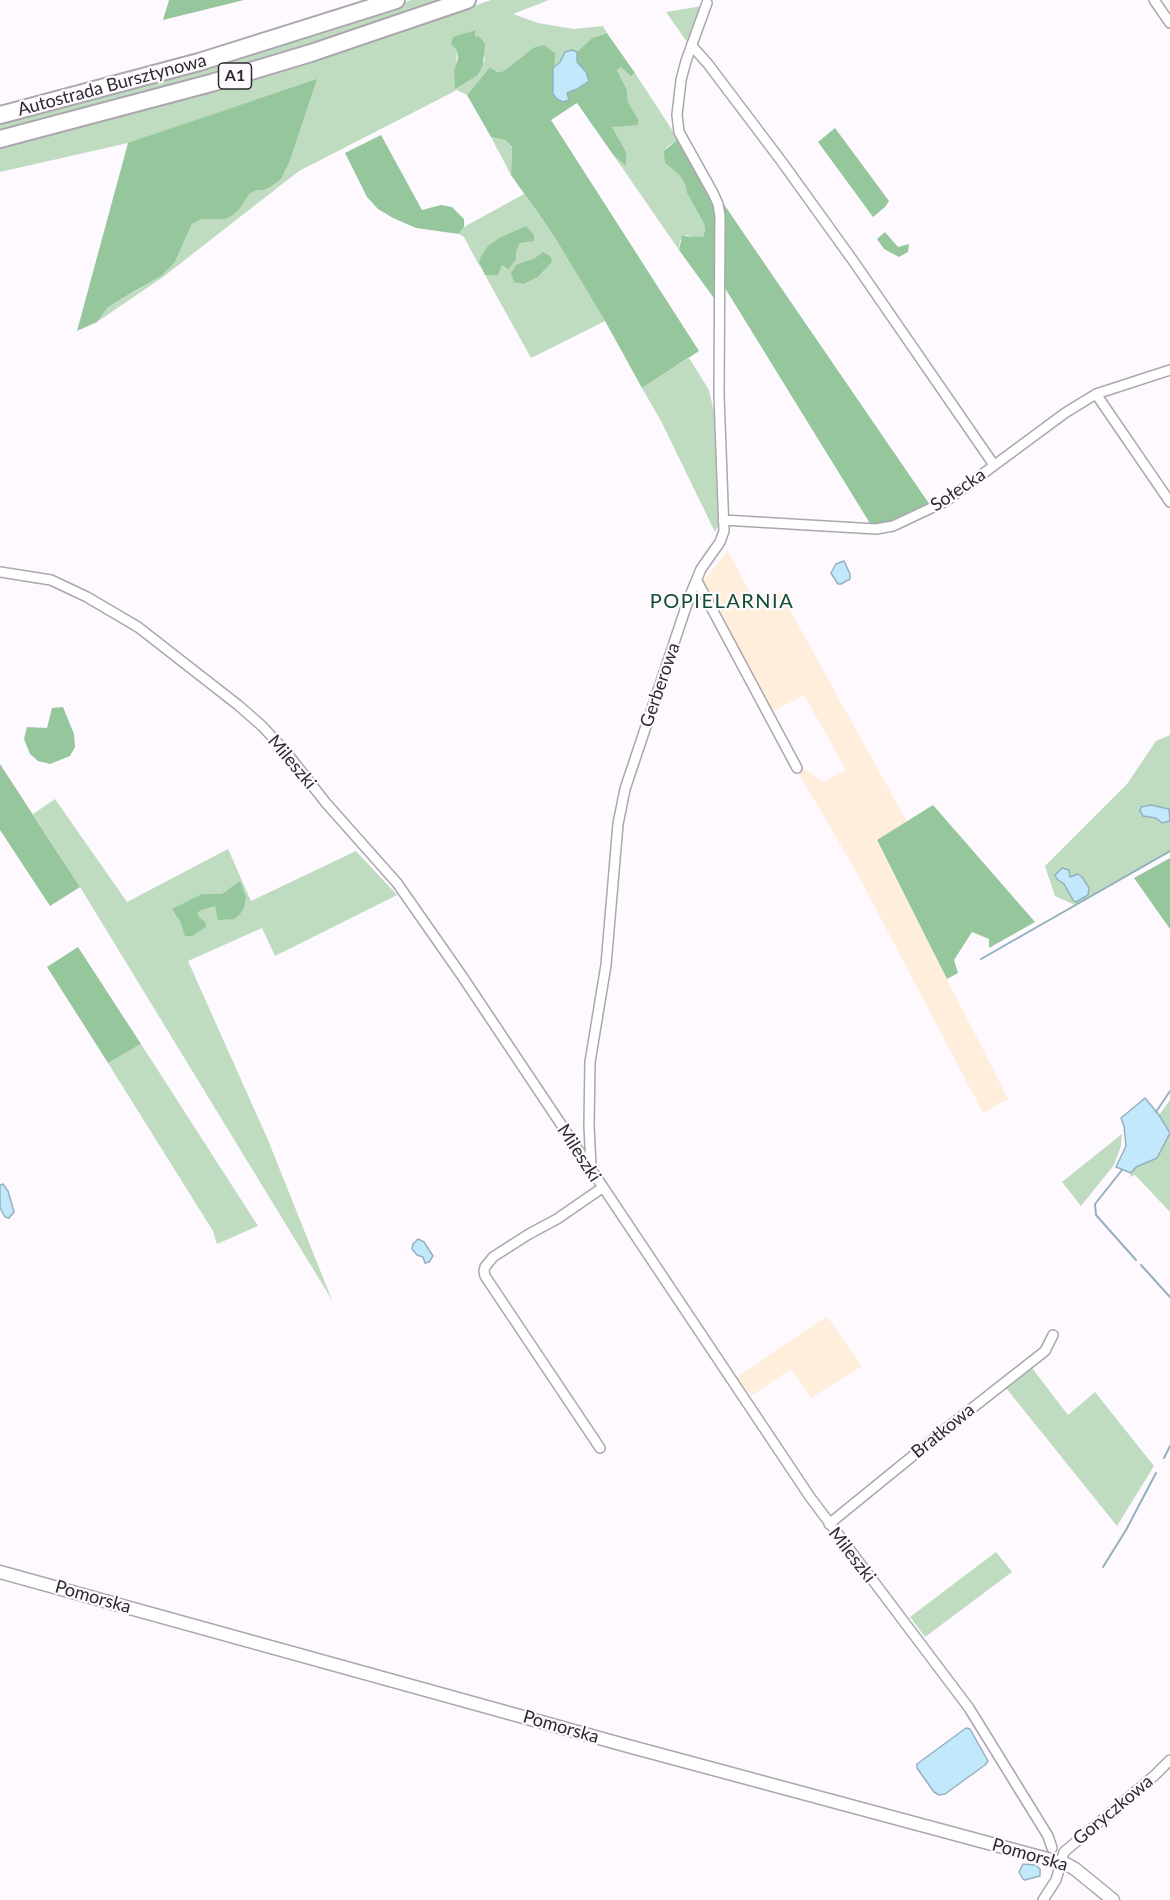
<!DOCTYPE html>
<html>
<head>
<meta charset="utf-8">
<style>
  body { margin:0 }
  canvas { display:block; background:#fdf9ff }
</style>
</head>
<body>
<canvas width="1170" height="1900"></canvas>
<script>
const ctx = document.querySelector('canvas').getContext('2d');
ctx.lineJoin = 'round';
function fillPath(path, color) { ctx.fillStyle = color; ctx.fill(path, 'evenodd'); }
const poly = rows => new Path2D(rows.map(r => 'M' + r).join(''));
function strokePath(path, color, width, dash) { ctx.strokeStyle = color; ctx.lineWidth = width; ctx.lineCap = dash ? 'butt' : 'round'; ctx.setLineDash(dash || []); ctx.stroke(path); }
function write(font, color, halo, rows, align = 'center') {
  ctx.font = font + ' Lato,sans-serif'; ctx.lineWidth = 4.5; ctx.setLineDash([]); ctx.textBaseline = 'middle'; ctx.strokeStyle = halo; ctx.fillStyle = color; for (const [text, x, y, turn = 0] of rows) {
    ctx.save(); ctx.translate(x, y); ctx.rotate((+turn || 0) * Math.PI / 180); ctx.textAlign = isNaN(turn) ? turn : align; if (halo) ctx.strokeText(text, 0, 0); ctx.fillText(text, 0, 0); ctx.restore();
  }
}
const industrial = poly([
  [728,551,757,605,780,592,907,822,877,841,1008,1099,983,1113,856,871,797,771,802,767,824,782,846,770,804,695,770,713,702,582],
  [827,1316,862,1366,811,1398,791,1369,751,1396,737,1377]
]);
const green = poly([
  [411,0,452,0,278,58,0,134,0,120,358,18],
  [491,0,549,0,513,14,538,23,574,29,603,26,607,33,592,38,577,52,572,50,553,68,533,48,504,71,497,72,490,67,467,95,457,90,299,171,163,277,97,322,108,307,141,288,175,262,192,224,202,219,222,219,239,210,248,194,257,190,263,190,128,143,0,172,0,147,172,102,258,77,402,31],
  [476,30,475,37,485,58,483,65,478,75,455,88,457,50],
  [702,6,689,45,666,12],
  [621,66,631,75,635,73,678,139,666,148,665,163,680,176,685,184,687,193,704,224,705,230,703,237,697,238,687,235,680,240,679,250,614,156,626,166,612,127,639,121,628,102,627,90,617,70],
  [491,137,505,140,512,148,511,175],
  [524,194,552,233,605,321,531,358,485,275,493,275,502,265,507,270,520,243,512,233,499,238,479,263,481,269,464,237,459,234,464,227],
  [535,258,552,262,538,277,524,284,528,261],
  [689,358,709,390,715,417,718,526,715,532,661,421,642,388],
  [1170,735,1170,851,1075,905,1055,896,1045,866,1127,784,1156,741],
  [55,799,127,902,228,849,251,901,356,851,397,895,275,956,262,928,188,961,268,1140,332,1300,80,887,33,814],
  [141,1044,258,1226,217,1244,213,1231,108,1063],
  [1170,1100,1170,1132,1159,1115],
  [1170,1133,1170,1212,1135,1175,1129,1177,1136,1167,1161,1150],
  [1122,1134,1121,1146,1114,1165,1081,1206,1062,1182],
  [1032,1368,1068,1415,1095,1392,1154,1466,1117,1526,1006,1388],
  [996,1552,1012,1572,925,1637,910,1617]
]);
const forest = poly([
  [169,0,244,0,163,20],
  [476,30,475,36,480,37,485,44,483,65,478,75,455,89,454,71,458,58,457,50,451,44,453,37],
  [607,33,635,73,631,76,621,67,617,70,627,90,628,102,639,121,637,125,612,127,626,152,626,166,614,156,577,103,551,120,699,351,642,388,605,321,552,233,511,175,512,147,505,140,491,137,467,95,490,67,497,72,504,71,533,48,544,45,555,53,553,94,557,99,563,102,569,100,567,93,572,92,586,72,577,62,577,52,592,38],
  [317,79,290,160,281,179,270,187,263,190,257,190,249,194,239,210,233,215,225,219,202,219,192,224,175,262,162,275,108,307,97,322,77,331,128,143],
  [835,128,889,201,885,207,873,217,818,142],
  [381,135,422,210,441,205,452,207,464,219,464,227,459,234,416,228,393,218,378,209,367,197,345,153],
  [678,139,711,195,717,217,716,301,679,250,682,236,703,237,705,230,704,224,687,193,685,184,680,176,665,163,664,151],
  [723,203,930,505,892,521,871,525,725,288],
  [526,226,534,235,534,241,520,243,516,252,516,259,508,270,502,265,498,275,485,275,479,263,481,256,488,246,499,238],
  [885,232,898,247,909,244,908,252,899,257,884,249,877,239],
  [543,252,550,256,552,262,538,277,524,284,514,282,511,273,516,265,535,258],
  [63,707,74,734,75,747,70,756,50,764,38,761,30,754,24,739,27,727,47,728,52,708],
  [0,764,80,887,50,906,0,830],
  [933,805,1035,922,989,948,989,939,972,932,954,960,958,973,947,979,877,840],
  [1170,858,1170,929,1134,878],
  [240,881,246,897,244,908,240,914,234,919,218,920,215,906,201,910,197,913,200,918,206,923,206,927,192,936,185,936,180,921,172,909,202,894,222,894],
  [78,947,141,1044,108,1063,47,967]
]);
const water = poly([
  [572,50,577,52,577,62,586,72,589,81,577,89,567,93,569,100,563,102,557,99,553,94,553,68,560,62,565,52,572,50],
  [844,561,850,574,850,579,841,584,838,584,831,573,836,564,844,561],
  [1151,805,1169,809,1170,821,1162,823,1156,818,1143,816,1140,811,1141,807,1151,805],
  [1062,868,1069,870,1070,877,1078,874,1082,877,1089,888,1088,895,1076,902,1073,900,1064,884,1057,879,1055,875,1062,868],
  [1145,1098,1159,1115,1170,1133,1157,1158,1136,1167,1131,1173,1116,1167,1126,1146,1124,1126,1121,1118,1145,1098],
  [3,1184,8,1191,14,1212,9,1218,5,1217,0,1208,0,1185,3,1184],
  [418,1239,424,1242,433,1256,429,1262,425,1263,423,1257,417,1255,412,1249,413,1244,418,1239],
  [966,1728,970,1729,988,1761,985,1765,945,1794,939,1795,934,1792,917,1768,917,1764,966,1728],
  [1023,1864,1036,1865,1040,1869,1040,1876,1025,1880,1023,1879,1019,1872,1023,1864]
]);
const stream = poly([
  [981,959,1170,851],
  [1156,1112,1170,1091],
  [1122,1170,1095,1204,1096,1215,1136,1260],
  [1141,1265,1170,1297],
  [1164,1458,1170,1446],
  [1103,1567,1126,1530,1156,1473]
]);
const minor = poly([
  [1154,0,1170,23],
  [692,46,708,64,782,162,854,262,994,465],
  [1096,394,1170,502],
  [723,520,876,529,893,526,946,501,1065,413,1096,394,1170,370],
  [0,572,51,580,87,597,138,627,238,705,262,726,286,752,326,803,397,883,462,976,810,1497,969,1708,1048,1836,1052,1848],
  [697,581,797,768],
  [591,1168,589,1125,590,1062,606,965,618,824,625,789,689,598,701,569,720,542,724,531,719,395,720,216,718,204,713,193,679,132,677,115,681,80,686,61,707,3],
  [600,1448,485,1276,484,1271,485,1267,493,1257,529,1234,557,1219,602,1188],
  [829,1524,952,1424,1045,1351,1053,1335],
  [1043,1900,1056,1880,1064,1852,1155,1775,1170,1760]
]);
const tertiary = poly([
  [0,1572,628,1746,1066,1864,1075,1869,1113,1900]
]);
const motorway = poly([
  [0,115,199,62,396,0],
  [0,139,211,83,311,53,467,0]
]);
const shields = [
  [235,76,33]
];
const shieldNames = [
  ["A1",235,76]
];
const streetNames = [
  ["Autostrada Bursztynowa",112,85,-15],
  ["Sołecka",958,490,-34],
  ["Gerberowa",660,685,-71],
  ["Mileszki",292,762,50],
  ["Mileszki",579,1153,57],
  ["Bratkowa",943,1431,-39],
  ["Mileszki",852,1555,52],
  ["Pomorska",93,1597,16],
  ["Pomorska",561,1727,16],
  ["Goryczkowa",1113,1810,-40],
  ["Pomorska",1030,1855,16]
];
const neighbourhoodNames = [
  ["POPIELARNIA",722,602]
];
fillPath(industrial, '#ffeedc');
fillPath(green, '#bfdcc1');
fillPath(forest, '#96c79c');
fillPath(water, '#c2e9fb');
strokePath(water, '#95b0be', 1.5);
strokePath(stream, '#95b0be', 2);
strokePath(minor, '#aca6ae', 12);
strokePath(tertiary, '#aca6ae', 15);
strokePath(motorway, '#aca6ae', 20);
strokePath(minor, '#fff', 9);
strokePath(tertiary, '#fff', 12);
strokePath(motorway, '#fff', 16);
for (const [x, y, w] of shields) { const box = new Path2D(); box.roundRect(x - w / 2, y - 13, w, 26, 4.5); ctx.fillStyle = '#fdf9ff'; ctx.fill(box); strokePath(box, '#2d2b2e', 1.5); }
write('bold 16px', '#2d2b2e', null, shieldNames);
write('18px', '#2d2b2e', '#fdf9ff', streetNames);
ctx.letterSpacing = '1.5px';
write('20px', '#114d2e', '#fdf9ff', neighbourhoodNames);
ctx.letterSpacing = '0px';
</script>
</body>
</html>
